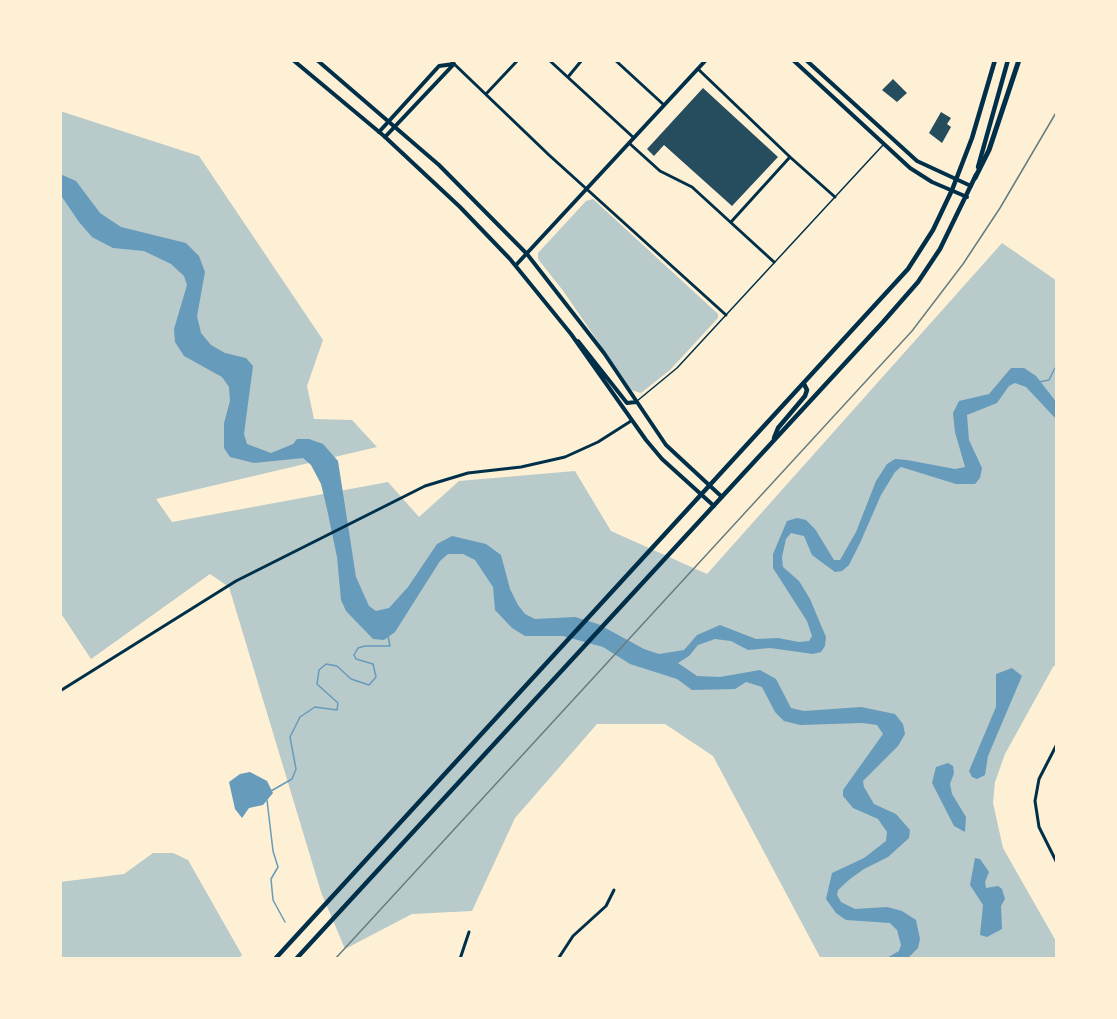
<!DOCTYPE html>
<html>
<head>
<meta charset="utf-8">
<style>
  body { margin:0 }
  #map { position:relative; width:1117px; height:1019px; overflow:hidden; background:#fdf0d5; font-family:"Source Serif 4",serif }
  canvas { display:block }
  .frame { position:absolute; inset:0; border:62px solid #fdf0d5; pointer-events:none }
</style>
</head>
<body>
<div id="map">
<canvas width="1117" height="1019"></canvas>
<div class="frame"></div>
</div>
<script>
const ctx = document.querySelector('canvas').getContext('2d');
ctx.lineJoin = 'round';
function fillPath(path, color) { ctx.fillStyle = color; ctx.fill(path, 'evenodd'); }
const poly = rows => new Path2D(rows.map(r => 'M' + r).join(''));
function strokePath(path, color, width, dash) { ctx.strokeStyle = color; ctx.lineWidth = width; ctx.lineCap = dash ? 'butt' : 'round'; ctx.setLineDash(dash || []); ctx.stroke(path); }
const green = poly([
  [60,111,199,156,323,340,307,386,314,419,352,420,377,447,156,499,172,522,388,482,419,517,459,481,575,471,611,531,707,574,1002,243,1057,281,1057,664,1053,667,1005,754,995,782,993,803,1003,848,1057,943,1057,959,821,959,713,756,665,724,597,724,515,818,472,911,412,914,345,949,321,892,229,587,210,574,91,659,60,612],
  [593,199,718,314,718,318,670,370,641,393,631,390,564,292,538,259,538,253,586,201],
  [153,853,173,853,188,860,242,955,238,959,60,959,60,882,124,874]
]);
const water = poly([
  [60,174,76,181,100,213,121,227,186,243,199,256,205,272,197,316,201,333,211,345,225,353,246,358,253,366,244,434,247,444,271,453,293,444,297,439,309,439,323,444,338,461,356,577,369,606,376,611,389,608,408,587,437,544,452,536,486,544,501,555,510,589,518,605,525,614,535,619,575,617,598,624,644,649,659,654,684,650,697,635,720,625,756,639,778,638,799,642,809,641,812,636,807,621,773,568,773,554,787,521,797,518,806,520,815,529,834,560,840,560,856,532,876,481,887,464,895,459,907,460,955,469,965,467,955,432,953,413,959,401,989,394,1011,368,1024,368,1036,376,1057,403,1057,420,1026,387,1015,383,1009,386,997,403,967,415,969,440,982,468,980,478,975,484,956,484,901,467,895,472,881,495,860,543,849,565,842,571,835,572,812,555,804,536,791,533,786,539,782,557,783,567,799,581,810,599,826,637,825,646,821,652,813,654,770,648,748,650,731,641,715,639,698,645,689,656,678,663,697,676,720,677,760,670,776,679,791,708,804,711,861,707,895,714,903,724,905,734,898,746,863,781,864,787,874,804,896,814,910,830,909,838,888,857,864,869,850,879,838,890,837,895,841,902,855,909,887,907,902,911,916,920,920,939,918,948,907,959,885,959,899,951,901,945,897,930,890,923,846,920,836,913,826,899,832,873,864,858,886,841,887,832,878,819,853,808,843,796,843,790,883,734,877,725,862,723,800,725,784,721,775,712,762,687,746,682,735,689,692,690,677,679,630,664,603,647,563,636,525,636,512,628,495,610,493,587,475,560,463,554,448,554,440,561,395,632,384,640,373,639,346,611,341,600,337,557,327,509,321,484,311,465,303,458,254,463,230,457,224,448,224,423,230,401,229,387,222,377,184,356,175,342,174,329,187,285,184,276,171,264,144,251,113,248,92,237,79,222,60,194],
  [1012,668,1022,676,988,756,985,775,977,779,972,777,969,771,996,707,996,674],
  [948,763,953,766,954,773,950,784,952,794,966,817,965,832,954,826,932,783,936,767],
  [250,772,267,781,273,793,263,805,249,808,242,818,235,809,229,782,240,774],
  [975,858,980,859,989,872,985,882,986,888,998,886,1002,889,1005,899,1001,906,1002,929,987,937,980,935,983,905,970,885]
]);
const stream = poly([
  [1039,382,1049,380,1055,368,1057,369],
  [271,791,292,779,296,769,290,737,300,717,315,707,337,710,338,703,317,684,319,670,326,664,337,666,351,679,369,685,376,677,373,664,356,659,354,655,358,648,365,646,390,646,388,636],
  [267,800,273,851,278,867,271,879,273,900,285,922]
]);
const building = poly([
  [893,79,907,93,897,102,882,90],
  [703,88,778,157,732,206,664,145,654,156,647,149],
  [941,112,951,118,947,124,951,127,942,143,929,133]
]);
const service = poly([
  [637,401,677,368,883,145]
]);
const minor = poly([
  [450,60,549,155,726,315],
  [549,60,634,138],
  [615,60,664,105],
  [698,69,790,157],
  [568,77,582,60],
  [486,94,518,60],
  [629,143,660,171,692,187,774,262],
  [731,222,790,157,835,197],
  [60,691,236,581,425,486,468,473,521,467,565,457,598,442,631,421],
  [1057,744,1039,779,1035,801,1039,827,1057,863],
  [460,959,469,932],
  [558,959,573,936,606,906,614,890]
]);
const tertiary = poly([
  [793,60,910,168,932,182,967,197],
  [806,60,917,161,971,186],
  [379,132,439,66,454,64],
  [385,137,454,64],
  [516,265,706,60]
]);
const secondary = poly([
  [293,60,384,136,460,207,510,259,571,334,646,440,662,459,714,506],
  [317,60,439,165,527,254,604,353,666,445,722,497],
  [578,341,627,403,636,402]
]);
const primary = poly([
  [978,167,1008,60],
  [774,438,778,428,805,396,807,390,804,384],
  [275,959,908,269,933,230,952,190,972,138,995,60],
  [296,959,883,322,918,282,940,249,976,175]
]);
const motorway = poly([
  [975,178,989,150,1019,60]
]);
const rail = poly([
  [335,959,912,331,963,264,1000,208,1057,111]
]);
fillPath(green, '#b9caca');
fillPath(water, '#669bbc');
strokePath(stream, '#669bbc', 1.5);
fillPath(building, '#264d5e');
strokePath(service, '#003049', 1.5);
strokePath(minor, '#003049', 3);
strokePath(tertiary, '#003049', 4);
strokePath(secondary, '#003049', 4);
strokePath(primary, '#003049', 4.5);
strokePath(motorway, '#003049', 5);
strokePath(rail, '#657d81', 1.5);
</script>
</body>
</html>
